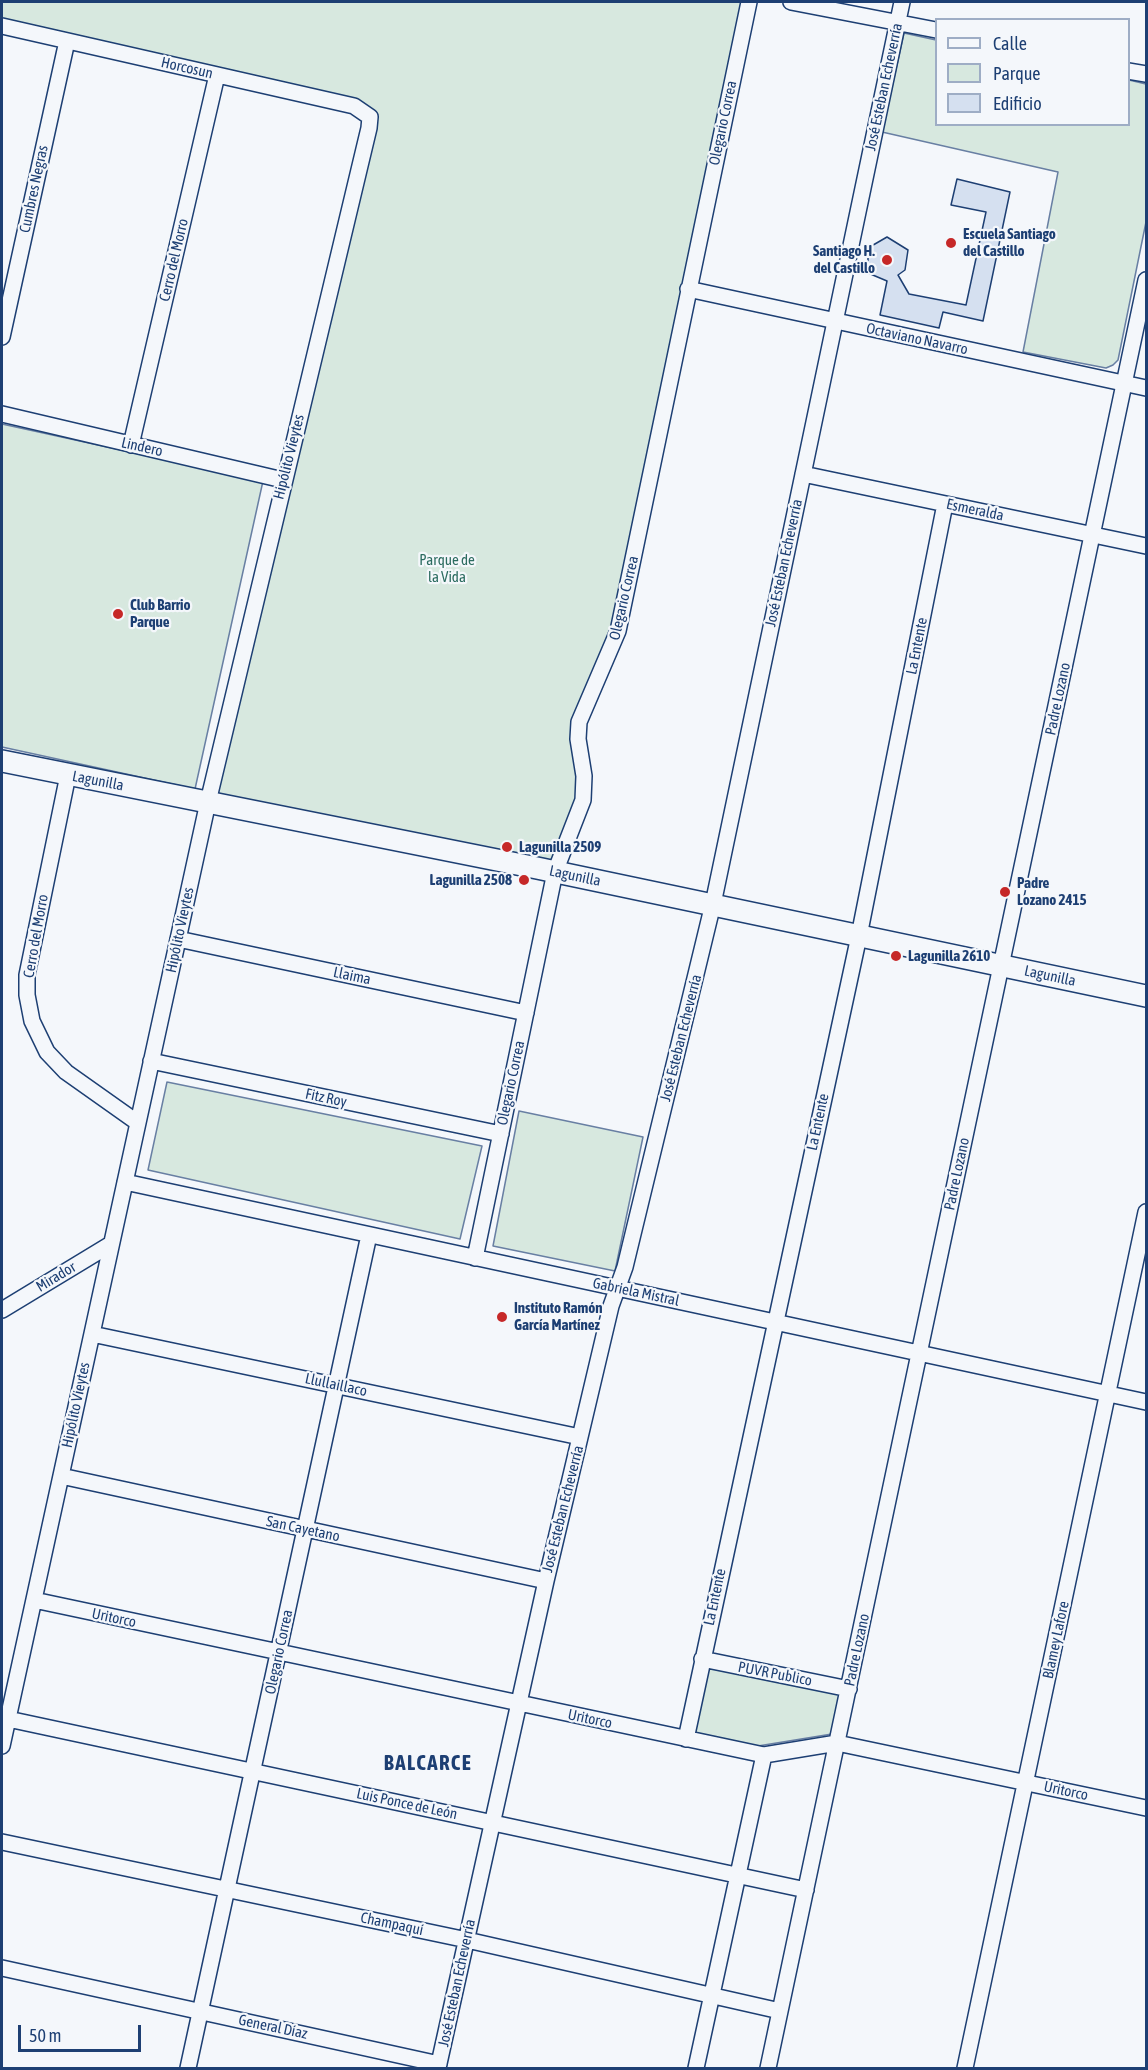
<!DOCTYPE html>
<html>
<head>
<meta charset="utf-8">
<style>
  body { margin:0 }
  #map { position:relative; width:1148px; height:2070px; overflow:hidden; background:#f4f7fb; font-family:"Asap Condensed",sans-serif }
  canvas { display:block }
  .frame { position:absolute; inset:0; border:3px solid #1d3f73; pointer-events:none }
  .legend { position:absolute; left:935px; top:18px; width:195px; height:108px; box-sizing:border-box; background:#f4f7fb; border:2px solid #9eadc5; margin:0; padding:8px 10px; list-style:none; font-size:18px; color:#1d3f73 }
  .legend li { display:flex; align-items:center; gap:12px; height:30px }
  .legend b { width:30px; border:2px solid #9eadc5 }
  .scale { position:absolute; left:18px; top:2025px; width:123px; height:27px; box-sizing:border-box; border:3px solid #1d3f73; border-top:0; padding-left:8px; font-size:18px; line-height:21px; white-space:nowrap; color:#1d3f73; -webkit-text-stroke:4px #f4f7fb; paint-order:stroke }
</style>
</head>
<body>
<div id="map">
<canvas width="1148" height="2070"></canvas>
<div class="frame"></div>
<ul class="legend">
<li><b style="height:8px;background:#f4f7fb"></b>Calle</li>
<li><b style="height:16px;background:#d7e8df"></b>Parque</li>
<li><b style="height:16px;background:#d5e0f0"></b>Edificio</li>
</ul>
<div class="scale">50 m</div>
</div>
<script>
const ctx = document.querySelector('canvas').getContext('2d');
ctx.lineJoin = 'round';
function fillPath(path, color) { ctx.fillStyle = color; ctx.fill(path, 'evenodd'); }
const poly = rows => new Path2D(rows.map(r => 'M' + r).join(''));
function strokePath(path, color, width, dash) { ctx.strokeStyle = color; ctx.lineWidth = width; ctx.lineCap = dash ? 'butt' : 'round'; ctx.setLineDash(dash || []); ctx.stroke(path); }
function write(font, color, halo, rows, align = 'center') {
  ctx.font = font + ' "Asap Condensed",sans-serif'; ctx.lineWidth = 4.5; ctx.setLineDash([]); ctx.textBaseline = 'middle'; ctx.strokeStyle = halo; ctx.fillStyle = color; for (const [text, x, y, turn = 0] of rows) {
    ctx.save(); ctx.translate(x, y); ctx.rotate((+turn || 0) * Math.PI / 180); ctx.textAlign = isNaN(turn) ? turn : align; if (halo) ctx.strokeText(text, 0, 0); ctx.fillText(text, 0, 0); ctx.restore();
  }
}
const green = poly([
  [2,2,749,2,618,631,584,706,584,776,555,872,208,802,369,117,2,26,2,2],
  [904,33,936,40,936,124,1128,124,1129,80,1146,84,1146,222,1118,360,1113,365,1106,368,1023,352,1058,172,882,132,904,33],
  [2,424,263,481,195,789,2,747,2,424],
  [167,1082,482,1146,460,1239,148,1170,167,1082],
  [519,1111,643,1137,615,1271,493,1246,519,1111],
  [706,1667,840,1694,832,1734,758,1746,693,1734,706,1667]
]);
const building = poly([
  [957,179,1010,192,983,321,943,312,939,328,880,315,887,281,868,273,868,248,887,237,908,250,905,270,898,275,909,294,966,305,986,212,951,205,957,179]
]);
const street = poly([
  [791,2,936,30],
  [2,26,354,106,370,117,369,128,208,802,2,1746],
  [1128,71,1146,74],
  [688,289,1146,388],
  [2,337,67,41],
  [2,414,283,480],
  [131,445,217,75],
  [803,474,1146,546],
  [68,775,27,975,27,995,32,1021,47,1052,66,1072,138,1123],
  [178,939,526,1013],
  [151,1061,501,1134],
  [125,1182,1146,1402],
  [475,1258,555,872,583,800,584,776,578,739,579,722,618,631,749,2],
  [2,1310,111,1244],
  [92,1334,580,1437],
  [61,1476,546,1581],
  [34,1600,764,1755,837,1743,1146,1808],
  [702,1659,849,1689],
  [8,1719,806,1890],
  [686,1739,859,936,945,504],
  [2,1842,467,1940,780,2011],
  [2,1968,439,2064],
  [188,2068,369,1235],
  [438,2068,546,1581,611,1306,625,1267,713,904,902,2],
  [696,2068,764,1755],
  [768,2068,1146,280],
  [965,2068,1146,1212]
]);
const secondary = poly([
  [2,761,537,868,1146,996]
]);
const markers = [
  [951,243,6,"#c62828"],
  [887,260,6,"#c62828"],
  [118,614,6,"#c62828"],
  [507,847,6,"#c62828"],
  [524,880,6,"#c62828"],
  [1005,892,6,"#c62828"],
  [896,956,6,"#c62828"],
  [502,1317,6,"#c62828"]
];
const streetNames = [
  ["Horcosun",187,68,13],
  ["José Esteban Echeverría",884,87,-78],
  ["Olegario Correa",723,123,-78],
  ["Cumbres Negras",34,189,-78],
  ["Cerro del Morro",174,260,-77],
  ["Octaviano Navarro",917,339,12],
  ["Lindero",142,447,13],
  ["Hipólito Vieytes",289,457,-76],
  ["Esmeralda",975,510,12],
  ["José Esteban Echeverría",784,563,-78],
  ["Olegario Correa",624,598,-77],
  ["La Entente",917,646,-79],
  ["Padre Lozano",1058,699,-78],
  ["Lagunilla",98,781,11],
  ["Lagunilla",575,876,12],
  ["Hipólito Vieytes",180,930,-78],
  ["Cerro del Morro",36,936,-80],
  ["Llaima",352,976,12],
  ["Lagunilla",1050,976,12],
  ["José Esteban Echeverría",681,1038,-76],
  ["Olegario Correa",511,1083,-78],
  ["Fitz Roy",326,1098,12],
  ["La Entente",818,1122,-78],
  ["Padre Lozano",957,1174,-78],
  ["Mirador",56,1277,-31],
  ["Gabriela Mistral",636,1292,12],
  ["Llullaillaco",336,1385,12],
  ["Hipólito Vieytes",76,1405,-78],
  ["José Esteban Echeverría",563,1509,-76],
  ["San Cayetano",303,1529,12],
  ["La Entente",715,1597,-78],
  ["Uritorco",114,1618,12],
  ["Blamey Lafore",1056,1640,-78],
  ["Padre Lozano",857,1650,-78],
  ["Olegario Correa",279,1652,-78],
  ["PUVR Publico",775,1674,11],
  ["Uritorco",590,1719,12],
  ["Uritorco",1066,1791,12],
  ["Luis Ponce de León",407,1804,12],
  ["Champaquí",392,1924,12],
  ["José Esteban Echeverría",457,1983,-78],
  ["General Díaz",273,2027,12]
];
const poiNames = [
  ["Escuela Santiago",963,234],
  ["del Castillo",963,251],
  ["Santiago H.",875,251,"right"],
  ["del Castillo",875,268,"right"],
  ["Club Barrio",130,605],
  ["Parque",130,622],
  ["Lagunilla 2509",519,847],
  ["Lagunilla 2508",512,880,"right"],
  ["Padre",1017,883],
  ["Lozano 2415",1017,900],
  ["Lagunilla 2610",908,956],
  ["Instituto Ramón",514,1308],
  ["García Martínez",514,1325]
];
const parkNames = [
  ["Parque de",447,560],
  ["la Vida",447,577]
];
const districtNames = [
  ["BALCARCE",428,1763]
];
fillPath(green, '#d7e8df');
strokePath(green, '#687fa3', 1.5);
fillPath(building, '#d5e0f0');
strokePath(building, '#1d3f73', 1.5);
strokePath(street, '#1d3f73', 18);
strokePath(secondary, '#1d3f73', 24);
strokePath(street, '#f4f7fb', 15);
strokePath(secondary, '#f4f7fb', 21);
for (const [x, y, r, color] of markers) { const dot = new Path2D(); dot.arc(x, y, r, 0, 2 * Math.PI); ctx.fillStyle = color; ctx.fill(dot); strokePath(dot, '#f4f7fb', 2); }
write('15px', '#1d3f73', '#f4f7fb', streetNames);
write('bold 15px', '#1d3f73', '#f4f7fb', poiNames, 'left');
write('15px', '#2c6c60', '#f4f7fb', parkNames);
ctx.letterSpacing = '1.5px';
write('bold 21px', '#1d3f73', '#f4f7fb', districtNames);
ctx.letterSpacing = '0px';
</script>
</body>
</html>
